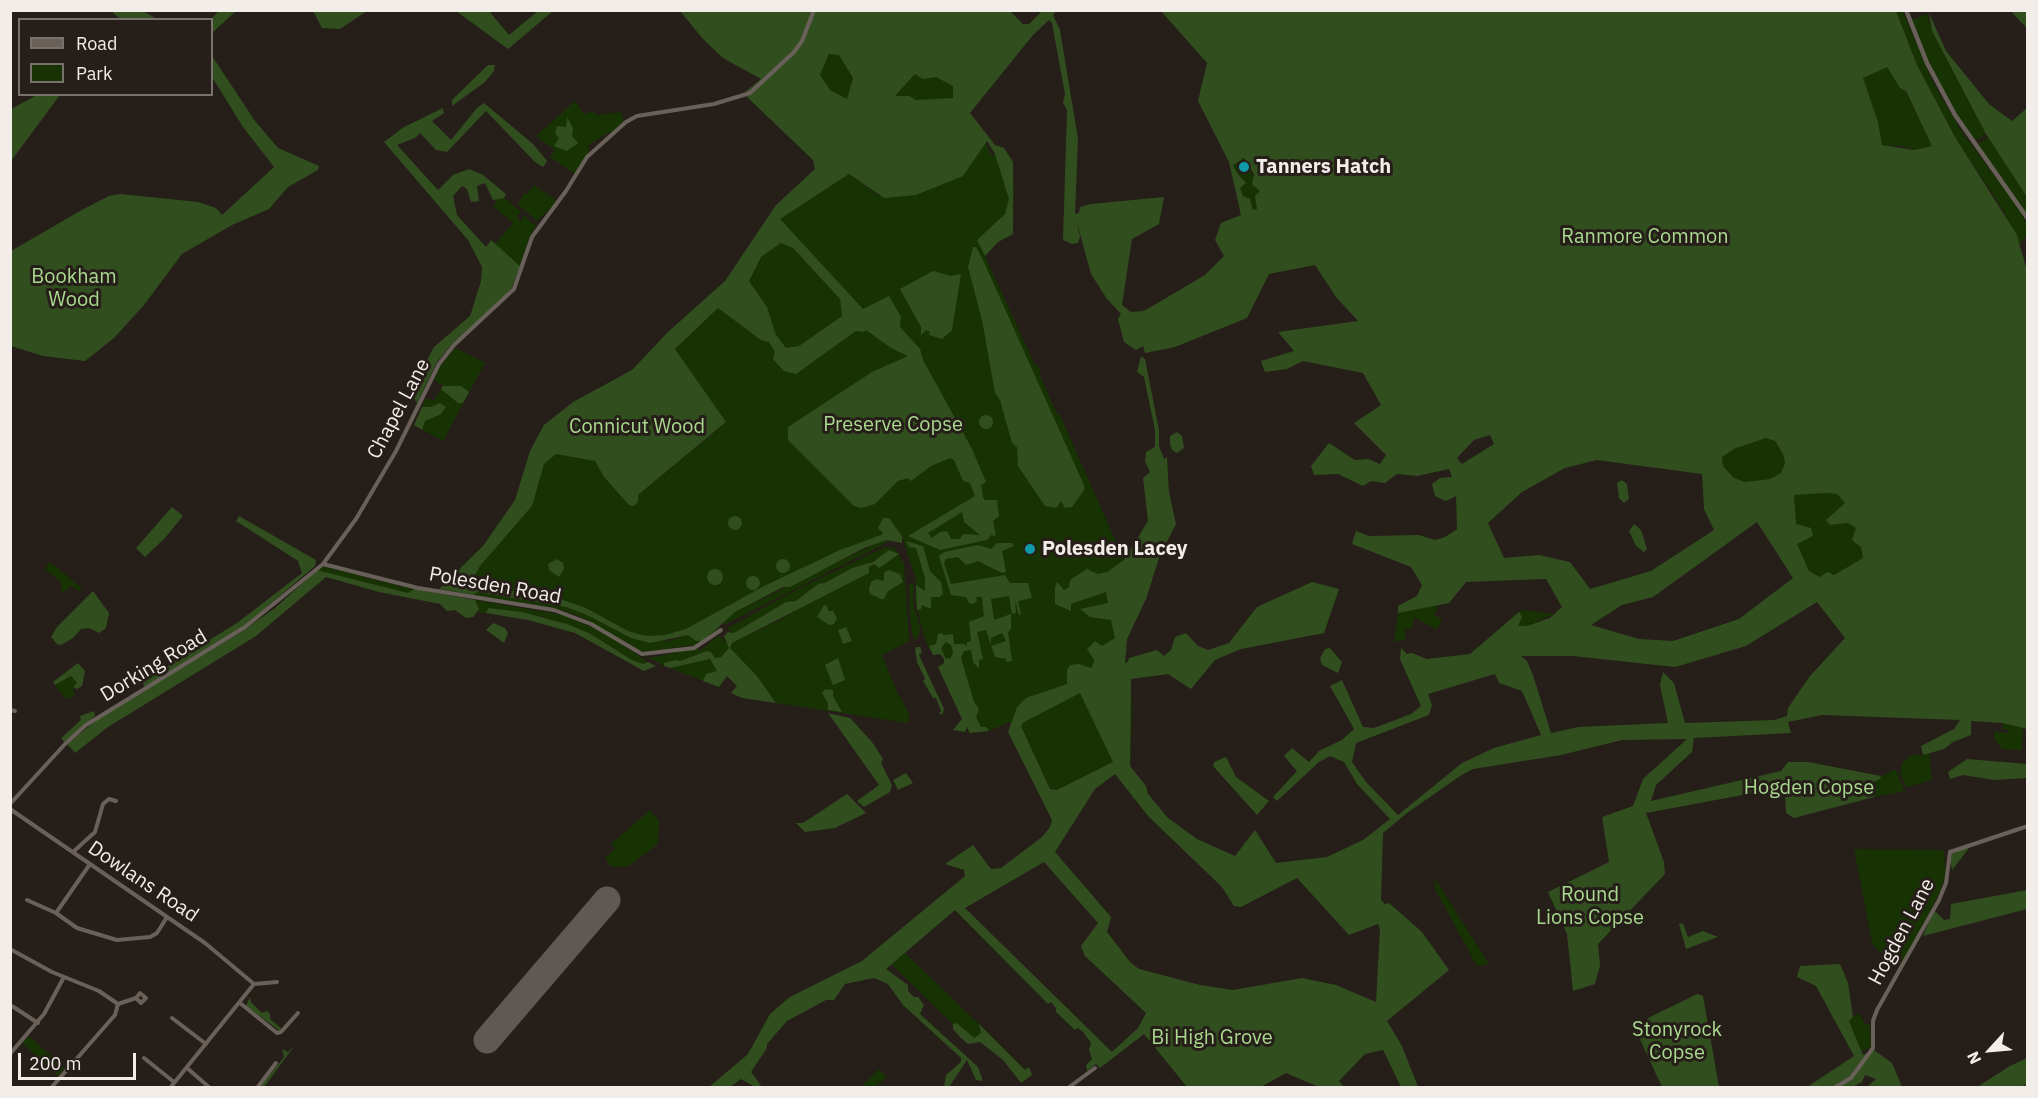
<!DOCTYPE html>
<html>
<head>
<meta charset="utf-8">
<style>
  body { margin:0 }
  #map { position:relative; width:2038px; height:1098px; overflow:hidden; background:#261e19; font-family:"IBM Plex Sans",sans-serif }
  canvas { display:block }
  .frame { position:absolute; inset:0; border:12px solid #f3edea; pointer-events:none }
  .legend { position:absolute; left:18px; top:18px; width:195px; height:78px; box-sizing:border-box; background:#261e19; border:2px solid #78716d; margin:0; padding:8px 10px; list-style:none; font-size:18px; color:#f3edea }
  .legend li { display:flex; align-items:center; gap:12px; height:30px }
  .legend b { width:30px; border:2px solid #78716d }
  .north { position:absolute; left:1960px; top:1020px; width:60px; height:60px; -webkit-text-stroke:4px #261e19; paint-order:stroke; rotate:244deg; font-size:16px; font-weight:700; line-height:24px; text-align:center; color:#f3edea }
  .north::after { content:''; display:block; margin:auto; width:21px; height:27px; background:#f3edea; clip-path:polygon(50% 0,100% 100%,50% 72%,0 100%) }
  .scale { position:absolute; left:18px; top:1053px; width:118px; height:27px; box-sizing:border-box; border:3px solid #f3edea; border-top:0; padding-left:8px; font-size:18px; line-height:21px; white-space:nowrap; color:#f3edea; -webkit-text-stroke:4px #261e19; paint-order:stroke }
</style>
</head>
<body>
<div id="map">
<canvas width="2038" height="1098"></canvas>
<div class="frame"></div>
<ul class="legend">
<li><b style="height:8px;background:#69605a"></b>Road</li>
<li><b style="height:16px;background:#183303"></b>Park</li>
</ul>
<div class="north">N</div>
<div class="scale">200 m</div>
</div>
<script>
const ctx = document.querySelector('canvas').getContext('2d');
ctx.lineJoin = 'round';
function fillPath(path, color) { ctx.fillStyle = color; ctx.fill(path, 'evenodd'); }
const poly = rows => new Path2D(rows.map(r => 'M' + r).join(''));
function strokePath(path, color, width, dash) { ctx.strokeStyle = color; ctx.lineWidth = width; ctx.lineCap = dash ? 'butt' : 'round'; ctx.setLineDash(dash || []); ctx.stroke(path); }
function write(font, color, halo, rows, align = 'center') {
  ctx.font = font + ' "IBM Plex Sans",sans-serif'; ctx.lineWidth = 6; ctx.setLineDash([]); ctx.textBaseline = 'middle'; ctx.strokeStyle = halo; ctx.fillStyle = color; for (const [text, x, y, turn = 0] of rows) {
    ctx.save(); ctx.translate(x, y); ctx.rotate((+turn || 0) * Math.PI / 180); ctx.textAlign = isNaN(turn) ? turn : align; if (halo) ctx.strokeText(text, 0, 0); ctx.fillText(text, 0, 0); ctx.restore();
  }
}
const green = poly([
  [1896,11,1903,11,1932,80,1960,129,2021,212,2027,226,2028,234,2020,244,2002,208,1955,137,1917,65],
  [1927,14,1932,31,1986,134,1977,140,1970,138,1932,71,1911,20],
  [830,53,839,55,853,78,847,99,830,90,820,75],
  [1887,66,1900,88,1905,91,1933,146,1914,150,1902,146,1882,145,1878,122,1863,78],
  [915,74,936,77,953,86,953,98,916,101,895,97],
  [575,101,584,114,594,111,596,115,621,112,624,121,612,133,609,132,588,146,589,152,575,174,550,157,555,150,536,136],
  [1988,137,2027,197,2027,217,1977,145],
  [985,142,992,156,995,154,992,148,1004,148,1013,162,1014,191,1013,234,998,242,985,256,1035,365,1041,369,1039,373,1057,414,1059,413,1124,560,1107,572,1105,588,1118,652,1125,658,1132,702,1131,759,1113,762,1057,790,1050,788,1021,726,1012,726,1010,722,989,731,970,733,938,667,944,663,944,659,940,654,933,655,925,639,915,601,916,580,902,536,891,522,881,535,764,586,686,629,665,635,646,636,628,631,584,607,560,599,478,585,473,577,480,566,532,506,543,443,561,453,595,461,604,477,629,505,638,502,638,495,726,423,675,349,718,308,761,340,769,342,796,373,856,331,861,331,863,309,779,219,849,174,879,196,963,176],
  [1244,158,1261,191,1257,209,1253,210,1250,199,1243,196,1240,188,1243,178,1237,174,1233,165],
  [534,185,557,201,537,221,518,204,524,193,527,194],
  [505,198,521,212,517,217,521,221,524,215,536,226,530,237,520,266,495,244,513,223,493,206,498,199],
  [781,243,793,248,840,299,842,316,799,346,786,348,776,336,767,307,749,281,761,257],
  [455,348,485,363,443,441,414,425,426,398,434,401,443,386,434,380,440,366],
  [1766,438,1774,441,1783,454,1785,463,1781,473,1770,479,1745,482,1735,478,1723,466,1722,456,1734,449],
  [1826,493,1837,494,1845,503,1826,520,1830,525,1848,523,1856,528,1863,558,1834,575,1820,577,1809,571,1797,544,1794,495],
  [881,541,890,541,724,625,724,620,735,612],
  [885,547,895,548,904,564,909,641,882,655,897,692,909,713,908,723,776,703,757,676,730,648,721,657,714,658,711,652,707,651,680,661,664,663,664,666,649,658,698,648,700,651,719,635,730,647,732,643,780,620,822,595,869,573,869,567,875,564,878,557,868,565,852,568,825,583,818,584,796,601,786,602,734,633,726,629,792,592],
  [50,562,82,588,80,591,71,586,65,591,61,591,61,582,45,569],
  [323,566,372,579,414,589,408,593,317,570],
  [914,583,913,602,920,628,917,640,913,637,910,618,909,585],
  [476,592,566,607,587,615,631,638,669,641,688,635,696,641,716,628,720,629,696,645,643,652,579,616,561,610,483,598,474,595],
  [475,600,569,616,613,638,648,662,643,664,632,660,589,633,541,616,488,608,486,613,477,612,479,608],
  [1439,604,1434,615,1442,619,1437,630,1413,617,1413,628,1405,629,1405,640,1394,642,1398,613],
  [1521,610,1554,614,1527,626,1517,626,1522,617,1519,612],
  [194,636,201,647,170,665,164,654],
  [161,656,167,667,146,679,140,668],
  [710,659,721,676,719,687,670,668],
  [71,676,77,683,73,687,75,696,66,699,55,685],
  [2003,723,2023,728,2022,750,2002,749,1994,738,1994,732,2008,733,2008,730,2002,729],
  [1929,752,1932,780,1907,787,1900,773,1902,763,1913,754,1921,756],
  [1895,769,1905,791,1874,797,1869,784],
  [650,810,659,821,658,844,629,866,611,867,605,858,615,849,611,844],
  [1854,849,1942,850,1944,853,1946,872,1941,890,1902,964,1894,966,1891,958,1877,950,1872,942],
  [1434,877,1489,964,1477,966,1436,891],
  [905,953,979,1024,981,1033,974,1039,957,1023,953,1024,891,964],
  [1859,1013,1865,1024,1870,1025,1871,1047,1862,1051,1849,1021],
  [29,1036,65,1068,58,1076,22,1043],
  [879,1069,887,1077,875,1087,865,1087,862,1085]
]);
const forest = poly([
  [1009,10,1023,24,1029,24,1042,11,1056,11,1053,15,1060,30,1078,139,1075,214,1079,213,1080,207,1091,204,1164,197,1159,224,1132,239,1122,305,1131,312,1144,311,1205,275,1224,256,1215,240,1221,223,1241,215,1229,162,1198,101,1207,63,1161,11,1896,11,1917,65,1955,137,2017,235,2027,271,2027,729,2003,723,1971,721,1971,735,1953,742,1944,749,1923,755,1921,746,1954,729,1960,720,1822,715,1788,722,1791,733,1694,738,1692,752,1656,785,1651,801,1781,771,1788,762,1808,762,1881,776,1880,779,1869,784,1874,797,1794,818,1786,813,1785,794,1780,788,1646,813,1664,862,1665,874,1598,944,1600,966,1595,984,1573,991,1567,934,1548,892,1609,862,1602,817,1633,806,1643,779,1687,739,1622,740,1561,755,1473,769,1460,776,1407,813,1383,833,1381,900,1385,904,1389,903,1422,932,1449,970,1387,1021,1402,1046,1418,1087,1401,1087,1383,1050,1365,1054,1339,1081,1344,1087,1319,1087,1286,1073,1261,1087,1187,1087,1144,1034,1100,1068,1096,1064,1087,1071,1086,1065,1092,1059,1089,1050,1091,1043,1084,1033,1078,1028,1075,1030,1056,1012,1056,1008,1051,1002,1048,1004,955,910,886,969,908,985,908,991,914,997,918,997,924,1005,920,1014,978,1067,983,1081,976,1080,967,1060,949,1087,944,1087,946,1075,961,1062,961,1058,903,1005,888,984,874,978,845,984,834,1000,826,1000,787,1021,767,1044,767,1048,751,1072,762,1087,755,1087,741,1079,730,1087,709,1087,748,1054,770,1014,790,997,862,961,965,876,964,870,945,864,973,845,991,869,1001,868,1042,837,1050,827,1052,820,1008,732,1017,707,1026,698,1067,684,1067,670,1070,665,1079,664,1091,668,1093,665,1094,660,1087,649,1095,641,1102,646,1115,638,1111,620,1090,617,1080,609,1108,603,1106,592,1071,604,1071,611,1055,604,1055,587,1057,582,1064,590,1069,587,1070,580,1087,569,1098,574,1107,572,1124,560,1148,521,1143,478,1150,472,1145,461,1146,452,1155,447,1155,430,1144,377,1137,372,1141,356,1145,359,1159,430,1159,446,1164,459,1167,457,1169,492,1176,524,1160,555,1146,599,1127,639,1125,663,1127,663,1129,658,1157,650,1164,656,1171,650,1175,637,1186,633,1198,646,1208,650,1229,643,1257,607,1312,582,1339,589,1324,633,1241,649,1215,660,1191,689,1168,674,1131,679,1130,766,1146,786,1148,794,1168,818,1197,839,1235,856,1255,830,1276,863,1327,857,1363,840,1390,819,1357,784,1344,762,1330,756,1319,762,1277,801,1273,797,1297,771,1284,756,1292,748,1309,762,1319,751,1342,740,1354,729,1330,686,1342,680,1363,727,1374,728,1411,714,1421,706,1400,659,1401,648,1407,654,1412,653,1427,659,1470,654,1519,612,1522,617,1518,626,1527,626,1550,618,1562,607,1546,579,1466,582,1449,603,1398,613,1398,606,1417,596,1422,585,1411,567,1352,544,1356,531,1369,536,1419,535,1435,540,1445,537,1457,529,1456,496,1446,501,1435,496,1432,484,1440,478,1452,477,1449,469,1417,476,1397,474,1385,483,1371,481,1363,486,1338,474,1314,475,1311,466,1329,443,1355,460,1368,459,1380,464,1386,455,1354,423,1381,405,1363,373,1303,361,1287,369,1265,372,1261,361,1294,351,1278,332,1358,321,1336,297,1315,265,1269,274,1247,318,1175,347,1145,353,1143,346,1136,350,1124,342,1118,319,1121,314,1107,299,1091,274,1076,219,1080,237,1078,243,1072,244,1063,240,1067,110,1063,103,1065,94,1052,23,1049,20,1033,35,970,113,995,145,1004,148,1013,162,1013,234,998,242,985,256,977,240,1005,214,1009,199,995,154,987,141,963,176,916,195,884,198,849,174,780,219,863,309,889,296,901,317,900,327,920,349,923,360,972,449,986,482,981,485,983,497,985,500,997,500,999,516,993,521,996,536,991,535,987,540,940,550,908,536,975,496,970,483,963,481,954,460,950,458,931,466,911,481,908,478,898,481,875,504,861,508,854,506,788,440,788,427,872,372,908,356,891,348,866,330,864,332,856,331,796,374,784,371,773,359,775,352,769,342,761,340,718,308,675,349,726,422,638,495,638,502,634,506,629,505,604,477,595,461,556,454,544,464,532,506,480,566,474,577,478,585,560,599,584,607,628,631,646,636,665,635,686,629,764,586,840,550,881,535,883,533,878,528,883,518,889,518,902,536,902,543,887,540,864,548,790,587,783,587,735,612,703,641,696,641,688,635,650,643,631,638,587,615,566,607,477,592,474,595,439,589,483,546,515,500,530,451,544,425,573,402,632,370,668,332,725,281,776,205,815,169,813,160,747,97,746,91,761,79,723,58,703,39,680,11],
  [829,54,839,55,853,78,847,99,830,90,820,75],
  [1887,67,1900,88,1906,91,1932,146,1914,150,1882,145,1878,122,1863,78],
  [915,74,923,79,936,77,953,86,953,98,916,100,909,96,895,96],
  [1244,158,1254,174,1252,184,1260,191,1255,196,1257,209,1253,210,1250,199,1243,196,1240,188,1246,183,1237,173,1233,165],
  [781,243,793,248,840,299,842,316,799,346,786,348,776,335,767,307,749,281,761,257],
  [1490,435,1494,444,1462,464,1457,458,1474,440],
  [1766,438,1775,441,1783,454,1785,463,1781,473,1770,479,1745,482,1734,478,1723,466,1722,457,1734,449],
  [1597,460,1702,474,1704,509,1714,530,1651,571,1590,589,1570,562,1539,555,1504,558,1488,523,1522,492,1565,468],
  [1826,493,1837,494,1845,503,1826,520,1830,525,1848,523,1856,528,1852,540,1861,547,1863,558,1834,575,1827,572,1820,577,1809,571,1797,544,1813,536,1811,528,1796,524,1794,495],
  [962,512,964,522,980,535,963,534,960,539,951,539,947,531,940,532,932,538,928,533],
  [1757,522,1793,578,1739,619,1673,641,1639,639,1591,625,1622,605,1653,597],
  [1817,602,1845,638,1810,676,1788,708,1787,716,1775,720,1685,723,1674,683,1663,672,1660,685,1668,723,1578,727,1551,733,1533,675,1527,661,1521,656,1573,656,1675,667,1746,646],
  [1495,674,1499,683,1522,691,1541,735,1494,748,1462,763,1398,815,1366,782,1352,762,1356,743,1429,715,1432,705,1428,694],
  [1080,693,1113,762,1057,790,1050,789,1021,726,1024,722],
  [1115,774,1148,816,1222,887,1234,906,1241,907,1297,878,1349,935,1378,924,1380,929,1376,1002,1336,985,1302,978,1233,990,1200,985,1139,969,1130,962,1107,932,1111,917,1055,852,1095,789],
  [1044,862,1098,923,1081,946,1085,956,1146,1013,1138,1028,1112,1052,965,908],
  [114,11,143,11,157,19,121,19,113,13],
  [219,11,236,11,212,33,211,19],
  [313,11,367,11,340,29,322,28],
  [456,11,489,11,509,35,538,11,553,11,508,49],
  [2011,11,2027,11,2027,28,2019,20],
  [1929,13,1946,51,1989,104,2012,121,2027,108,2027,197,1986,134,1932,31],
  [212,56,255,121,278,148,319,166,318,170,288,187,269,209,232,225,182,254,144,305,114,338,85,361,43,356,11,346,11,251,80,211,109,196,120,194,198,202,216,208,222,215,274,167,243,127,212,77],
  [488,65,495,65,494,71,485,82,452,106,452,100],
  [37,95,60,95,11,161,11,109],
  [484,103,533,144,547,161,543,167,535,162,486,111,447,152,436,150,420,133,415,138,397,145,438,190,453,175,469,169,483,175,506,194,504,198,493,200,485,183,477,186,479,201,471,202,467,189,462,186,453,196,457,215,486,247,491,240,520,266,512,287,504,298,452,344,437,362,417,403,410,392,434,347,470,316,481,281,482,267,468,240,384,142,404,127,443,108,444,113,432,121,451,140,477,108],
  [567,117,573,128,572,136,578,143,567,151,554,146,559,138,555,133,557,126,566,127],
  [973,247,976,247,983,260,1084,485,1084,490,1072,507,1065,508,1061,501,1056,508,1045,506,1018,466,1017,447,1012,443,1000,400,995,393,982,320,968,267],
  [933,271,951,276,961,274,952,330,942,339,929,335,930,332,926,330,921,335,921,327,900,289],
  [443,386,461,386,469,392,463,403,458,403,441,389],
  [440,403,446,407,441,414,425,421,422,430,414,425,422,407,431,407],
  '979 422a7 7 0 1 1 14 0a7 7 0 1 1-14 0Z',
  [1177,432,1182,436,1184,448,1177,453,1172,450,1170,444,1170,436],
  [1622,480,1627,484,1629,499,1624,503,1619,498,1617,483],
  [172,507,183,516,165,538,145,557,136,548],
  [239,516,316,560,315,566,242,628,148,687,144,686,143,683,146,679,237,623,302,573,298,561,236,521],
  '728 523a7 7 0 1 1 14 0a7 7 0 1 1-14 0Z',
  [1634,524,1641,530,1647,549,1644,552,1636,546,1629,531],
  [906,541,923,546,930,571,941,582,943,593,940,597,931,597,931,609,922,605,921,609,917,610,916,585,925,591,925,578,916,548,909,547],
  [997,543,1012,543,1014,546,1002,551,1006,572,1002,573,978,561,966,565,958,557,946,559,944,563,951,584,1005,575,1010,583,1028,583,1032,598,1018,601,1021,614,1019,615,1015,600,1016,613,1012,614,1009,596,991,599,994,620,1011,614,1011,629,1008,632,1012,661,1006,662,1006,659,995,657,986,630,977,632,983,659,979,660,979,669,973,662,971,650,964,651,961,658,974,702,979,709,976,717,981,727,986,727,989,731,970,733,967,727,965,732,953,730,962,719,938,667,944,663,944,659,940,654,933,655,929,646,936,644,938,634,941,633,944,635,953,634,954,644,964,644,967,646,967,642,971,641,969,622,984,616,982,597,976,597,977,601,973,604,969,603,966,597,951,595,939,556,944,552,978,545,991,549],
  [1002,633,1006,641,991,646,991,638],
  [946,642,951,645,953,652,951,658,946,659,941,648],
  [889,550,899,554,879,568,874,564,869,567,869,573,732,643,730,648,757,676,776,703,742,698,731,693,737,686,727,676,719,687,703,681,706,674,717,671,710,659,670,668,664,666,664,663,676,660,680,661,707,651,711,652,715,658,721,657,729,648,724,636,728,632,734,633,786,602,796,601,818,584,825,583,852,568,873,562],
  [557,559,563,563,564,569,559,577,549,570,548,564],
  '776 566a7 7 0 1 1 14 0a7 7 0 1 1-14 0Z',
  '707 577a8 8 0 1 1 16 0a8 8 0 1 1-16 0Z',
  [317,570,408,593,414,589,475,600,479,609,473,617,466,618,455,610,447,611,440,604,379,592,326,577,256,636,108,727,75,753,67,744,102,716,241,632,275,608],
  [888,570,900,574,903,582,888,591,884,599,881,599,870,594,869,589,871,582,876,579,884,581,884,573],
  '746 583a7 7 0 1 1 14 0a7 7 0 1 1-14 0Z',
  [93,591,109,613,106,628,99,633,89,628,81,629,73,638,61,645,57,644,51,637,57,627],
  [824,605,827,606,828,611,833,611,837,618,834,624,829,625,817,617],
  [488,608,522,612,567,624,589,633,632,660,643,664,648,662,656,666,644,671,575,633,528,620,486,613],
  [493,623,505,628,508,633,504,643,486,630],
  [846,627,852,641,843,644,838,630],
  [917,647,920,647,922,652,919,655,944,709,942,715,939,713,941,711,936,698,933,698,923,681,925,679,917,662,915,649],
  [1330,648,1342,662,1338,673,1322,665,1320,658,1325,649],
  [838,658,845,680,833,685,825,665],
  [78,663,85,671,82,686,77,689,73,687,77,683,71,676,55,685,53,682],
  [825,689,833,690,833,696,842,712,828,710,828,703,822,693],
  [94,711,95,716,64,742,61,738,81,720,80,716],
  [828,713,850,718,872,742,883,759,881,763,892,785,890,792,864,807,857,801,879,785],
  [1226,757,1236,777,1269,801,1257,815,1213,766,1214,762],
  [1967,759,2027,764,2027,778,1994,780,1963,775,1950,779,1948,772],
  [906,773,913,783,898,790,893,780],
  [847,794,866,813,835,828,805,832,796,823,803,823],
  [1968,846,1969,848,1952,870,1950,860,1953,852],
  [2027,890,2027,909,1923,936,1934,910,1944,920,1950,919,1951,904],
  [1683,923,1688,937,1703,931,1718,937,1686,949,1679,924],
  [1840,964,1848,983,1853,1017,1849,1021,1863,1055,1874,1050,1892,1063,1902,1087,1867,1087,1876,1079,1865,1075,1862,1082,1852,1087,1807,1087,1854,1056,1816,986,1797,977,1800,966],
  [1697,994,1703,996,1719,1087,1662,1087,1637,1033,1648,1018],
  [250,997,251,1002,262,1013,267,1011,270,1014,270,1019,281,1028,280,1031,246,1006],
  [957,1023,974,1038,981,1033,979,1024,1025,1070,1029,1067,1032,1075,1021,1083,1003,1060,980,1042,968,1044,960,1037,953,1029,953,1024],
  [295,1045,264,1087,260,1087,284,1057,282,1049,288,1052],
  [2027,1058,2027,1084,2021,1087,1977,1087,2010,1066]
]);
const runway = poly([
  [487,1040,607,900]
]);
const minor = poly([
  [323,564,356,519,396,451,439,364,454,345,514,289,532,237,566,191,587,157,626,122,637,116,714,104,750,93,794,52,802,41,814,10],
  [323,564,418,588,554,610,591,624,642,654,694,648,721,630],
  [10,710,15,711],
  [10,804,66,743,86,725,245,627,323,564],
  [10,809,205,943,254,984],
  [73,852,95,832,103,804,109,799,116,801],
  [27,900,56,913,77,928,117,940,150,937,157,933,167,917],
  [56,913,90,864],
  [10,949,52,972,99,991,118,1004],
  [254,984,277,982],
  [240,1003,277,1033,281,1032,298,1013],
  [118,1004,136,998,141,1003,146,998,140,993,136,998],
  [12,1006,38,1023],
  [172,1018,206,1044],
  [10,1054,44,1014,64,977],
  [144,1058,174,1082],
  [187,1068,210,1088],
  [51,1088,115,1015,118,1004],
  [170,1088,254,984],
  [257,1088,276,1063],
  [1068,1088,1095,1068],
  [1834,1088,1851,1078,1873,1048,1873,1021,1877,1010,1939,900,1946,883,1950,852,2028,826]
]);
const tertiary = poly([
  [1906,10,1927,63,1955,115,2028,219]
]);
const markers = [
  [1244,167,6,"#0f9aa8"],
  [1030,549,6,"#0f9aa8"]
];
const poiNames = [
  ["Tanners Hatch",1256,167],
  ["Polesden Lacey",1042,549]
];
const parkNames = [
  ["Ranmore Common",1645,237],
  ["Bookham",74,277],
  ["Wood",74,300],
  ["Preserve Copse",893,425],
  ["Connicut Wood",637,427],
  ["Hogden Copse",1809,788],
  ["Round",1590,895],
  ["Lions Copse",1590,918],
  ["Stonyrock",1677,1030],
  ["Copse",1677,1053],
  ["Bi High Grove",1212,1038]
];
const streetNames = [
  ["Chapel Lane",399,409,-62],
  ["Polesden Road",495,586,10],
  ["Dorking Road",154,666,-31],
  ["Dowlans Road",143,882,34],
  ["Hogden Lane",1902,932,-62]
];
fillPath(green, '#183303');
fillPath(forest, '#314f1e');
strokePath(runway, '#605854', 27);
strokePath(minor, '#69605a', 4);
strokePath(tertiary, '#69605a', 4.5);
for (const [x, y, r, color] of markers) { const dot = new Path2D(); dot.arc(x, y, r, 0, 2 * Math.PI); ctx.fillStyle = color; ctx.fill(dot); strokePath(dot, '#261e19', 2); }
write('bold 20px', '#f3edea', '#261e19', poiNames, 'left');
write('20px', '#a9d98e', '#261e19', parkNames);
write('20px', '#f3edea', '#261e19', streetNames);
</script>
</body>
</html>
